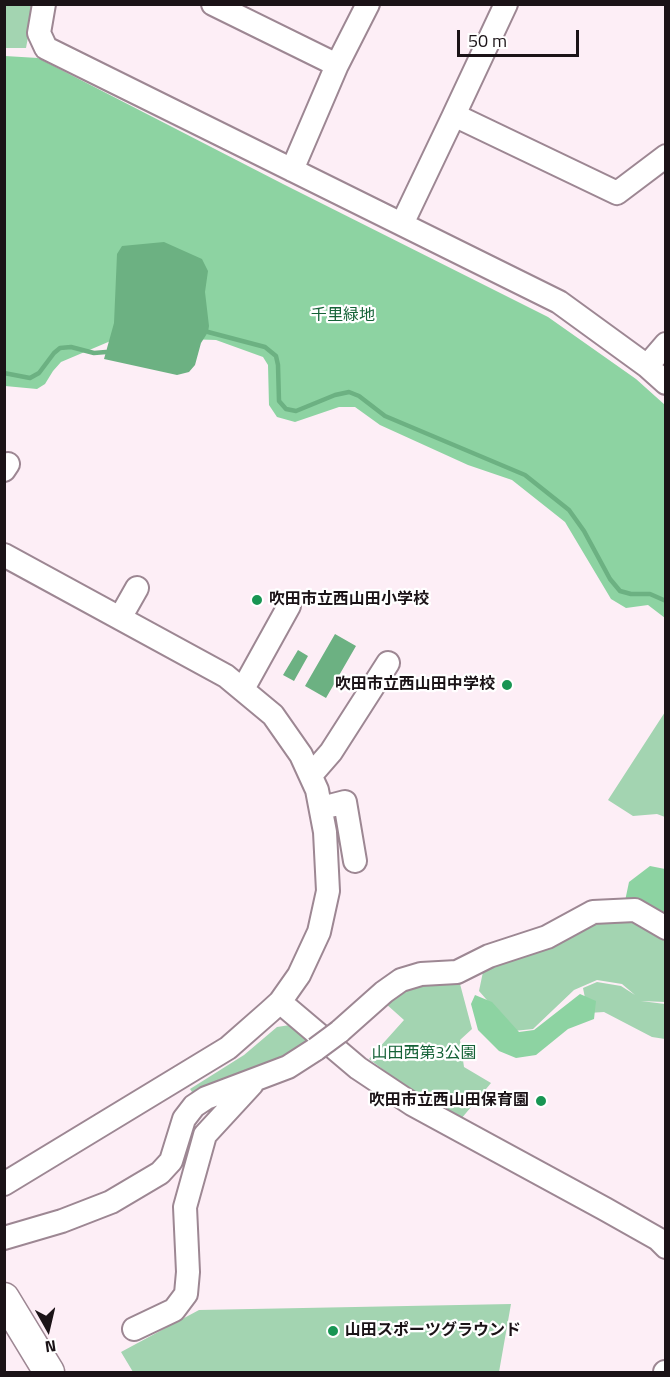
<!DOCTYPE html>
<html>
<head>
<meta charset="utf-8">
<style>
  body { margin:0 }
  #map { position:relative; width:670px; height:1377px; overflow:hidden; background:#fdeef6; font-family:"Titillium Web",sans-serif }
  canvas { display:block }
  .frame { position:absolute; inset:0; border:6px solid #1b1317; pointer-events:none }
  .north { position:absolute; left:18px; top:1299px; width:60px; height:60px; -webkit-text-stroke:4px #fff; paint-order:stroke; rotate:172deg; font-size:16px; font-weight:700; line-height:24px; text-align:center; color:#1b1317 }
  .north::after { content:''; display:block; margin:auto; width:21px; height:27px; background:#1b1317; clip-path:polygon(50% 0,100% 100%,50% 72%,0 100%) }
  .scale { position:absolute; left:457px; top:30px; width:122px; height:27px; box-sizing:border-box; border:3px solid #1b1317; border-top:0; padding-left:8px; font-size:18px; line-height:21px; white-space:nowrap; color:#1b1317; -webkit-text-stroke:4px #fff; paint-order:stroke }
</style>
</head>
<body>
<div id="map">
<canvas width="670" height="1377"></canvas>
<div class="frame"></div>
<div class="north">N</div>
<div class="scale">50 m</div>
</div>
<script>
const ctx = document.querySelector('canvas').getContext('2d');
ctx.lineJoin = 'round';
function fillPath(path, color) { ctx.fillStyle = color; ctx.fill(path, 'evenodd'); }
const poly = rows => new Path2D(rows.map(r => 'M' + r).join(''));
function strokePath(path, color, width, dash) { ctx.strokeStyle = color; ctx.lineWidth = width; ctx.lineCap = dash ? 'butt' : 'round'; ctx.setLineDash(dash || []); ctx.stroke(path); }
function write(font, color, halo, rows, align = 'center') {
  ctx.font = font + ' "Titillium Web","Noto Sans JP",sans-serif'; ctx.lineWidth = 4.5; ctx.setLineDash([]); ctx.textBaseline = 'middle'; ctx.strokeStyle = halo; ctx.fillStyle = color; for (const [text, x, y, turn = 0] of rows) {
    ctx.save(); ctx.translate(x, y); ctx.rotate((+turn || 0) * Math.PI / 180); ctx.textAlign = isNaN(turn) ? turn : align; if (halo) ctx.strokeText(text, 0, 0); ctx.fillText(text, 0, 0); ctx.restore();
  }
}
const green = poly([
  [4,5,34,5,26,48,5,48],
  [665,712,665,817,657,814,633,816,608,800],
  [634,917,665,937,665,1002,641,1001,665,1004,665,1039,652,1037,604,1012,588,1013,583,988,597,982,621,986,635,995,622,984,597,980,574,990,533,1029,514,1031,479,991,484,967,595,921],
  [429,983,460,984,472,1029,460,1040,464,1067,491,1083,461,1119,412,1091,369,1059,404,1020,385,1003,406,986],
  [290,1025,311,1042,295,1054,196,1098,190,1089,244,1055,277,1027],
  [511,1304,499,1372,133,1372,121,1352,199,1310]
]);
const forest = poly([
  [5,56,38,58,283,184,548,317,636,379,665,405,665,618,648,605,626,608,611,599,565,522,512,480,468,465,380,425,355,407,339,407,295,422,277,417,269,405,268,365,263,357,216,340,120,337,61,362,53,371,45,384,37,389,5,386],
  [650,866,665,869,665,920,625,901,629,882],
  [580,994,596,1001,594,1019,568,1029,536,1055,516,1058,499,1051,478,1030,471,1004,475,995,492,1002,519,1032,534,1030]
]);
const water = poly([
  [164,242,202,259,208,271,205,292,209,326,208,332,201,343,195,365,189,372,177,375,104,359,114,323,117,254,122,246],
  [335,634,356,646,326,698,305,686],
  [298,650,308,656,294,681,283,675]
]);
const stream = poly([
  [208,332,265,347,276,356,278,365,279,401,286,409,296,411,335,395,349,392,359,396,385,416,525,475,569,510,584,531,610,579,620,591,631,594,650,594,666,601],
  [4,373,30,378,39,373,54,353,60,348,71,347,94,353,106,352]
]);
const minor = poly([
  [44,4,39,33,46,48,559,302,647,366,666,383],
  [213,4,337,65],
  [454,115,506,4],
  [292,170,337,65,368,4],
  [402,224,454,115,617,193,666,156],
  [647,366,666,344],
  [4,470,8,464],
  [4,555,226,676,273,715,301,755,317,790,325,832,328,891,319,932,299,975,280,1002,269,1012,228,1048,4,1184],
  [120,618,137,588],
  [243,689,289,606],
  [311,775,331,752,388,663],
  [322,808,345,802,355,861],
  [280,1002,358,1068,412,1104,605,1209,658,1239,666,1247],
  [339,1032,384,992,401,980,421,974,457,972,489,956,547,937,593,912,635,910,666,928],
  [4,1238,62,1221,111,1202,160,1173,171,1161,184,1119,194,1106,206,1098,288,1067,316,1049],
  [134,1329,174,1310,186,1294,188,1272,185,1207,205,1135,252,1084],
  [665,1372,666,1372]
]);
const major = poly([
  [4,1298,49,1372]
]);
const minorBridge = poly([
  [316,1049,339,1032]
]);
const markers = [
  [257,600,6,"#189553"],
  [507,685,6,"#189553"],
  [541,1101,6,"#189553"],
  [333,1331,6,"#189553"]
];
const parkNames = [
  ["千里緑地",343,316],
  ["山田西第3公園",424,1054]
];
const poiNames = [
  ["吹田市立西山田小学校",269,600],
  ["吹田市立西山田中学校",495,685,"right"],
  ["吹田市立西山田保育園",529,1101,"right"],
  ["山田スポーツグラウンド",345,1331]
];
fillPath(green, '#a3d4b1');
fillPath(forest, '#8dd3a2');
fillPath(water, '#6cb182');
strokePath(stream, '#6cb182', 4.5);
strokePath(minor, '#9d8793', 26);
strokePath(major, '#9d8793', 33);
strokePath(minor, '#fff', 22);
strokePath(major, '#fff', 30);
strokePath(minorBridge, '#9d8793', 26, []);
strokePath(minorBridge, '#fff', 22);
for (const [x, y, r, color] of markers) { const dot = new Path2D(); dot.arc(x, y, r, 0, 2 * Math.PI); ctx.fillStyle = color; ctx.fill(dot); strokePath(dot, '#fff', 2); }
write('16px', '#156237', '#fff', parkNames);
write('bold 16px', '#1b1317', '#fff', poiNames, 'left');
</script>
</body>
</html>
